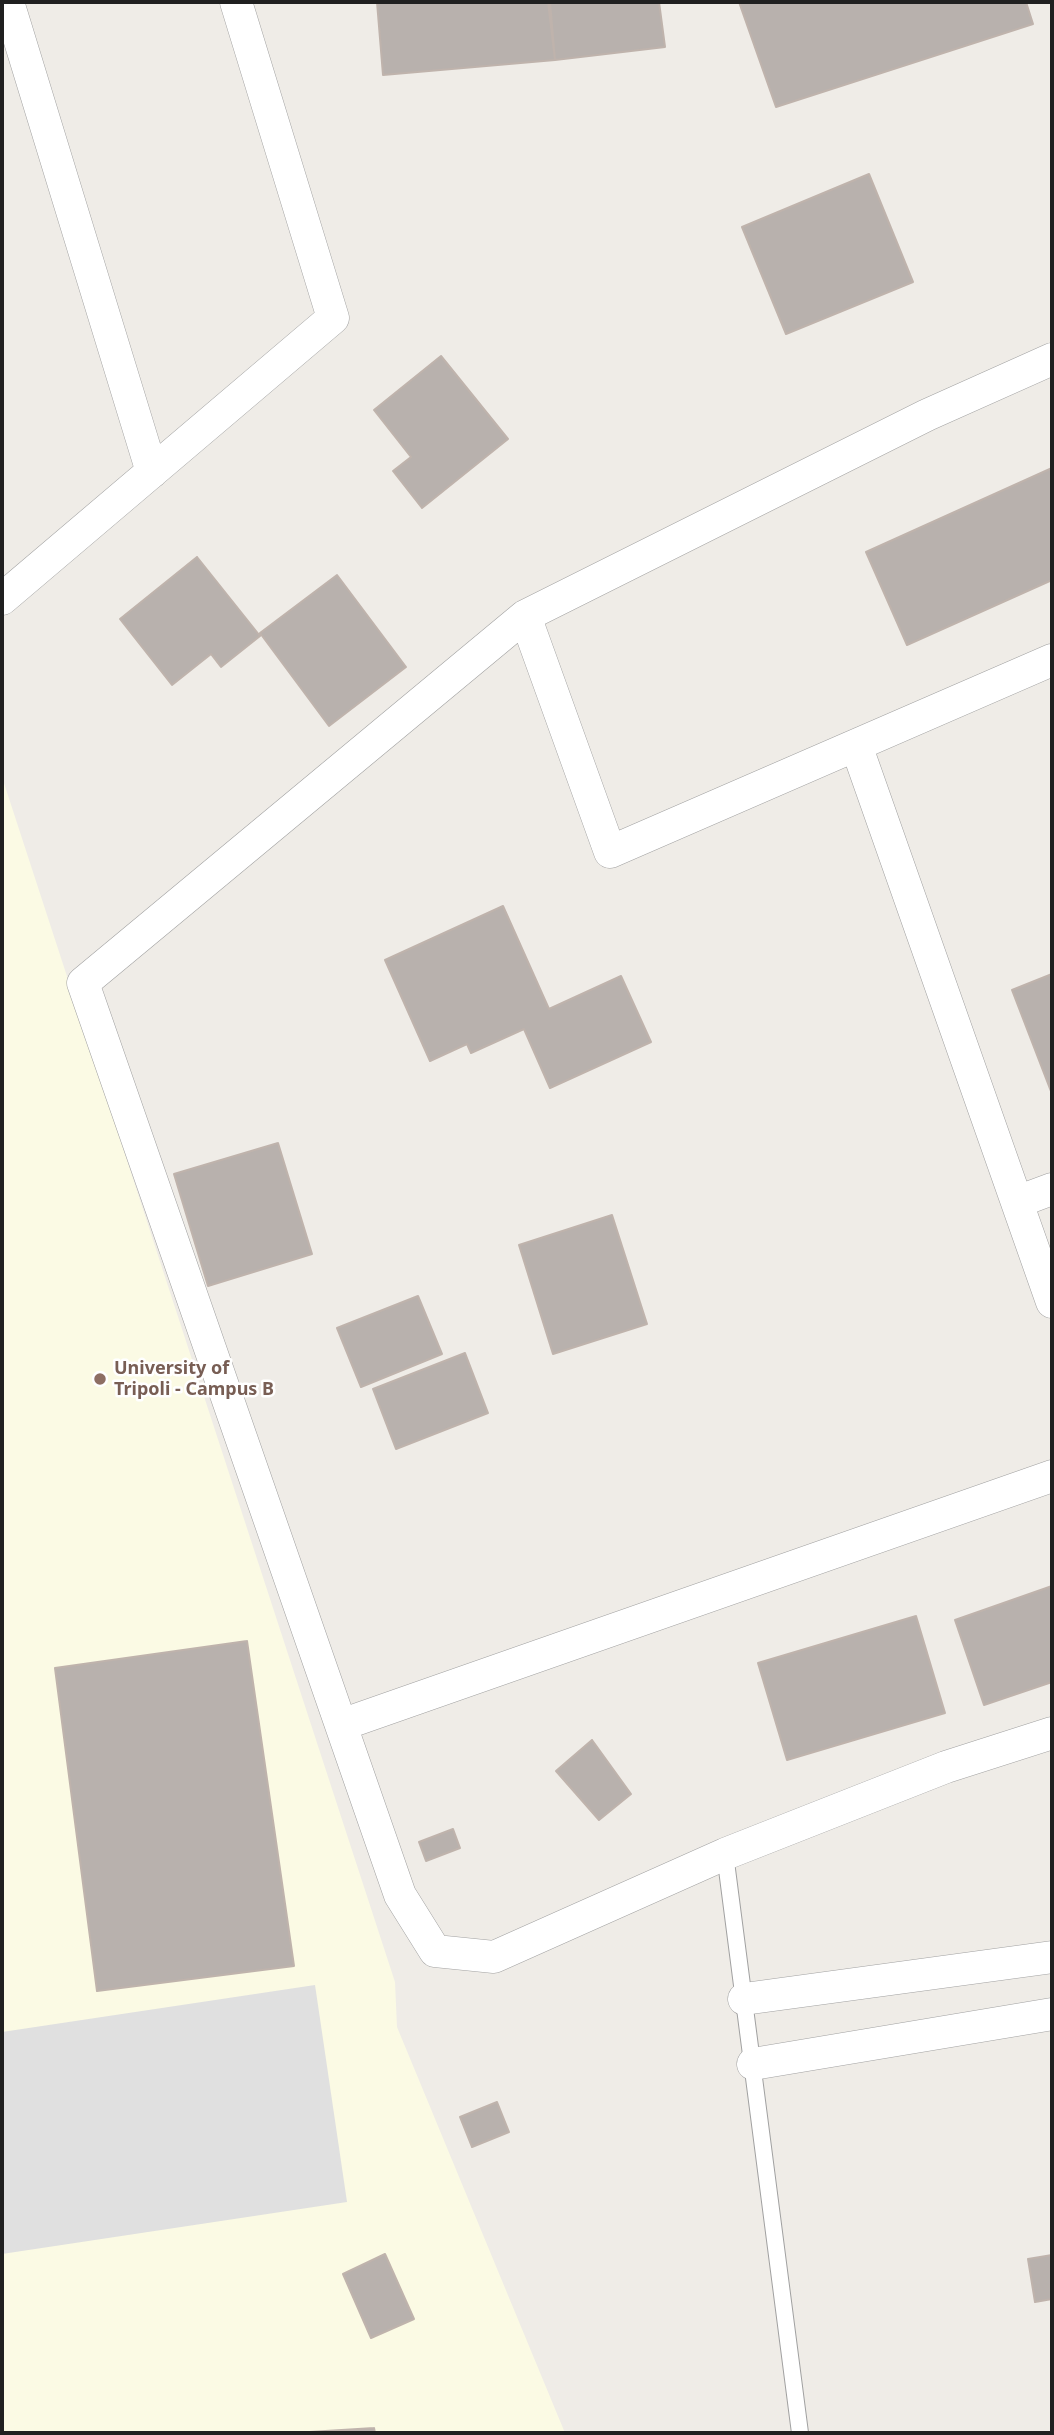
<!DOCTYPE html>
<html>
<head>
<meta charset="utf-8">
<style>
  body { margin:0 }
  #map { position:relative; width:1054px; height:2435px; overflow:hidden; background:#efece7; font-family:"Noto Sans",sans-serif }
  canvas { display:block }
  .frame { position:absolute; inset:0; border:4px solid #202020; pointer-events:none }
</style>
</head>
<body>
<div id="map">
<canvas width="1054" height="2435"></canvas>
<div class="frame"></div>
</div>
<script>
const ctx = document.querySelector('canvas').getContext('2d');
ctx.lineJoin = 'round';
function fillPath(path, color) { ctx.fillStyle = color; ctx.fill(path, 'evenodd'); }
const poly = rows => new Path2D(rows.map(r => 'M' + r).join(''));
function strokePath(path, color, width, dash) { ctx.strokeStyle = color; ctx.lineWidth = width; ctx.lineCap = dash ? 'butt' : 'round'; ctx.setLineDash(dash || []); ctx.stroke(path); }
function write(font, color, halo, rows, align = 'center') {
  ctx.font = font + ' "Noto Sans",sans-serif'; ctx.lineWidth = 5; ctx.setLineDash([]); ctx.textBaseline = 'middle'; ctx.strokeStyle = halo; ctx.fillStyle = color; for (const [text, x, y, turn = 0] of rows) {
    ctx.save(); ctx.translate(x, y); ctx.rotate((+turn || 0) * Math.PI / 180); ctx.textAlign = isNaN(turn) ? turn : align; if (halo) ctx.strokeText(text, 0, 0); ctx.fillText(text, 0, 0); ctx.restore();
  }
}
const education = poly([
  [2,777,395,1982,397,2027,565,2433,2,2433]
]);
const parking = poly([
  [315,1985,347,2202,2,2254,2,2032]
]);
const building = poly([
  [377,2,550,2,555,60,383,75,377,2],
  [548,2,659,2,665,47,555,60,548,2],
  [739,2,1026,2,1033,24,776,107,739,2],
  [869,174,913,282,786,334,742,227,869,174],
  [441,356,508,439,422,508,393,471,411,457,374,410,441,356],
  [1052,468,1052,580,907,645,866,552,1052,468],
  [197,557,260,636,221,667,211,654,172,685,120,619,197,557],
  [337,575,406,667,329,726,260,633,337,575],
  [503,906,549,1009,621,976,651,1042,550,1088,524,1029,471,1053,467,1044,430,1061,385,960,503,906],
  [1052,974,1052,1094,1012,990,1052,974],
  [278,1143,312,1254,208,1286,174,1174,278,1143],
  [612,1215,647,1324,553,1354,519,1245,612,1215],
  [418,1296,442,1354,361,1387,337,1328,418,1296],
  [465,1353,488,1413,396,1449,373,1389,465,1353],
  [1052,1586,1052,1682,984,1705,955,1620,1052,1586],
  [916,1616,945,1713,787,1760,758,1663,916,1616],
  [247,1641,294,1966,97,1991,55,1668,247,1641],
  [592,1740,631,1794,599,1820,556,1771,592,1740],
  [453,1829,460,1848,426,1861,419,1842,453,1829],
  [497,2102,509,2132,472,2147,460,2117,497,2102],
  [385,2254,414,2319,371,2338,343,2274,385,2254],
  [1052,2255,1052,2299,1035,2302,1028,2259,1052,2255],
  [374,2428,375,2433,293,2433,374,2428]
]);
const service = poly([
  [725,1854,800,2433]
]);
const minor = poly([
  [8,2,152,472],
  [1052,359,927,415,525,616,83,983,400,1895,435,1951,494,1957,725,1854,946,1767,1052,1733],
  [2,599,333,318,236,2],
  [525,616,610,852,1052,660],
  [856,745,1052,1302],
  [1017,1202,1052,1189],
  [341,1725,1052,1476],
  [744,1999,1052,1957],
  [753,2064,1052,2014]
]);
const markers = [
  [100,1379,7,"#8d6e63"]
];
const educationNames = [
  ["University of",114,1369],
  ["Tripoli - Campus B",114,1390]
];
fillPath(education, '#fbfae4');
fillPath(parking, '#e0e0e0');
fillPath(building, '#b8b1ad');
strokePath(building, '#bfb3ac', 2);
strokePath(service, '#a1a1a1', 18);
strokePath(minor, '#a1a1a1', 33);
strokePath(service, '#fff', 16);
strokePath(minor, '#fff', 32);
for (const [x, y, r, color] of markers) { const dot = new Path2D(); dot.arc(x, y, r, 0, 2 * Math.PI); ctx.fillStyle = color; ctx.fill(dot); strokePath(dot, '#fff', 2.5); }
write('bold 18px', '#785e54', '#fff', educationNames, 'left');
</script>
</body>
</html>
